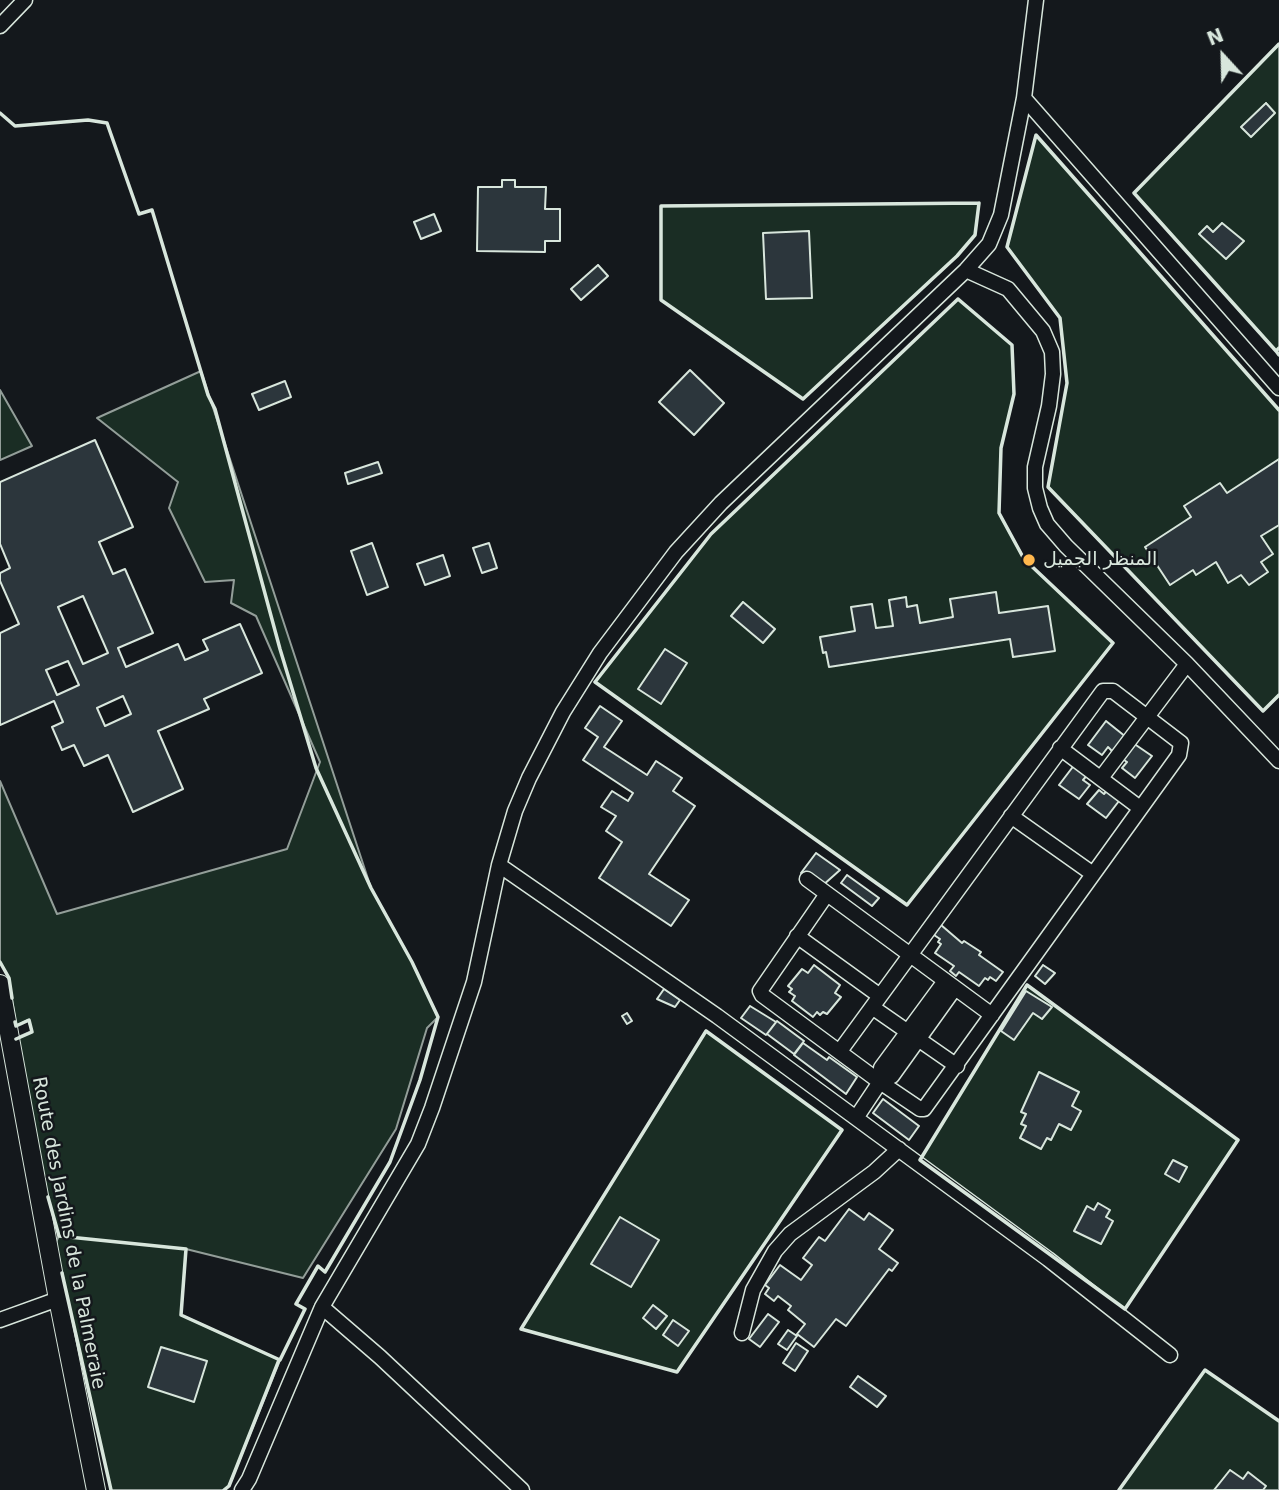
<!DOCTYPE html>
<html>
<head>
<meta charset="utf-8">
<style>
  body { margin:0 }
  #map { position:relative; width:1279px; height:1490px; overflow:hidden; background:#14181c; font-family:"DejaVu Sans",sans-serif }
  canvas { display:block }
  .north { position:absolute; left:1188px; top:21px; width:70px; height:70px; -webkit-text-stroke:5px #14181c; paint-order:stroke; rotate:338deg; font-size:19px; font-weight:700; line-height:28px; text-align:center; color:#d8e6dc }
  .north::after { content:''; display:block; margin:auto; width:24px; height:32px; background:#d8e6dc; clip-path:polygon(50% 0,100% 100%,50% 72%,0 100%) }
</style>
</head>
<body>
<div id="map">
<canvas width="1279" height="1490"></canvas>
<div class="north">N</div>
</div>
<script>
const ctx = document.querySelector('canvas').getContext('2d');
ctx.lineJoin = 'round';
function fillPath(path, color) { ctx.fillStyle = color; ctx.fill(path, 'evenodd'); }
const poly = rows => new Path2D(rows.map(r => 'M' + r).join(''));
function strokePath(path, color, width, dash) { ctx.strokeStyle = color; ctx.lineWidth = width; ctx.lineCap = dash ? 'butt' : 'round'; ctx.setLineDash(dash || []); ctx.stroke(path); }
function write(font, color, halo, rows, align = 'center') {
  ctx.font = font + ' "DejaVu Sans","Noto Sans Arabic",sans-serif'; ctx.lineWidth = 5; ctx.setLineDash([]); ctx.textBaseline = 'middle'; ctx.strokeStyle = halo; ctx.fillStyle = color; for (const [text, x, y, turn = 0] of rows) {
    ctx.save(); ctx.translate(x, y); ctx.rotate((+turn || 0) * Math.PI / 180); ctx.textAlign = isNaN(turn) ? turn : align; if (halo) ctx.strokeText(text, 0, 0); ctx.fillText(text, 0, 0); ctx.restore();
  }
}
const green = poly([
  [1279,44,1279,348,1276,351,1134,193,1279,44],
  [1036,135,1279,410,1279,695,1263,711,1048,487,1067,383,1060,318,1007,247,1036,135],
  [979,203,975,235,957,256,803,399,661,300,661,206,979,203],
  [958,299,1012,345,1014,394,1001,448,999,513,1024,559,1113,643,907,905,595,682,711,534,958,299],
  [201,371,371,888,412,962,438,1017,427,1028,396,1129,303,1278,186,1249,181,1315,280,1360,229,1486,224,1490,111,1490,55,1244,59,1236,29,1131,16,1038,32,1031,28,1020,16,1026,9,978,0,962,0,781,57,914,287,849,320,762,256,616,231,603,234,580,205,582,169,508,178,482,97,418,201,371],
  [0,390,32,446,0,460,0,390],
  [1027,985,1238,1140,1125,1309,920,1160,1027,985],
  [706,1031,842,1130,677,1372,521,1329,706,1031],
  [1205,1370,1279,1421,1279,1490,1119,1490,1205,1370]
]);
const building = poly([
  [1266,103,1275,113,1251,137,1241,127,1266,103],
  [502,180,515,180,515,187,546,187,545,209,560,209,560,241,545,241,545,252,477,251,478,187,502,187,502,180],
  [434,214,441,231,421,239,414,222,434,214],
  [1222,223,1244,241,1226,259,1199,234,1207,226,1213,232,1222,223],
  [809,231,812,298,766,299,763,233,809,231],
  [598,265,608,276,581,300,571,289,598,265],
  [690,370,724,403,694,435,659,402,690,370],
  [285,381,291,397,259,410,252,394,285,381],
  [95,440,133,527,99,542,113,574,125,569,153,633,118,648,126,667,178,644,185,660,208,650,203,640,240,624,262,673,204,699,209,709,158,731,183,789,133,812,108,755,84,766,74,745,62,750,52,727,63,722,54,701,0,725,0,633,19,624,0,581,0,573,10,568,0,544,0,482,95,440],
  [83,596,108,653,83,664,58,607,83,596],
  [68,661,79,685,57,695,46,670,68,661],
  [123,696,131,714,105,726,97,708,123,696],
  [1279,459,1279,525,1261,536,1273,554,1261,562,1268,572,1249,585,1241,575,1228,583,1216,562,1196,575,1193,570,1170,585,1145,547,1191,517,1184,506,1220,483,1227,493,1279,459],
  [378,462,382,473,348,484,345,473,378,462],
  [372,543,388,587,367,595,351,551,372,543],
  [489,543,497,568,482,573,473,548,489,543],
  [443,555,450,576,425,585,417,564,443,555],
  [996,592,999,613,1048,606,1055,651,1013,657,1010,639,829,667,826,652,823,653,820,637,855,631,851,607,872,604,876,628,893,626,889,600,906,597,907,607,917,605,920,623,953,617,950,599,996,592],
  [743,602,775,629,763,643,731,616,743,602],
  [665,649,687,663,661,704,638,689,665,649],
  [600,706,622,721,604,747,647,775,656,761,682,778,673,791,695,806,649,874,689,900,671,926,599,878,622,842,606,831,616,816,601,807,612,791,628,801,633,793,583,760,598,737,585,728,600,706],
  [1106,721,1126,737,1113,752,1108,747,1102,755,1088,745,1106,721],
  [1133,743,1152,756,1135,778,1122,768,1127,762,1121,758,1133,743],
  [1075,764,1089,773,1083,780,1090,785,1079,799,1059,785,1075,764],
  [1109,788,1122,797,1106,818,1087,804,1099,790,1104,794,1109,788],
  [816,853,840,870,822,886,801,873,816,853],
  [847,875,879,898,872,906,841,883,847,875],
  [941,925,962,943,964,941,981,952,979,955,1003,972,996,981,990,977,988,980,985,978,979,986,959,972,956,976,950,971,954,966,935,953,941,944,938,942,940,939,934,935,941,925],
  [814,965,840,985,835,993,841,997,827,1014,823,1012,820,1015,817,1012,813,1017,792,1001,795,996,789,992,792,989,788,986,802,969,808,973,814,965],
  [1043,965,1055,973,1045,984,1035,976,1043,965],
  [664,989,680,1000,675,1007,657,999,664,989],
  [1026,991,1052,1007,1042,1019,1033,1013,1014,1040,1001,1031,1026,991],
  [750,1006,776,1022,766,1035,741,1018,750,1006],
  [627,1013,632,1021,627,1024,622,1016,627,1013],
  [777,1021,804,1041,794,1054,767,1034,777,1021],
  [803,1043,827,1060,829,1057,857,1077,846,1094,794,1055,803,1043],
  [1039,1072,1079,1092,1072,1106,1081,1111,1071,1130,1059,1124,1051,1140,1047,1138,1041,1149,1020,1138,1026,1126,1021,1124,1026,1114,1021,1112,1039,1072],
  [883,1099,919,1126,909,1140,873,1113,883,1099],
  [1173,1160,1187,1167,1179,1182,1165,1174,1173,1160],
  [1098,1203,1110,1210,1106,1217,1113,1221,1101,1244,1074,1231,1087,1206,1094,1210,1098,1203],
  [849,1209,864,1220,869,1213,893,1230,879,1249,898,1263,892,1271,889,1269,846,1326,836,1319,814,1347,797,1334,805,1324,788,1310,791,1306,778,1296,774,1301,765,1294,769,1288,765,1285,780,1265,801,1280,812,1265,803,1258,819,1237,825,1241,849,1209],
  [620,1217,659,1240,631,1287,591,1264,620,1217],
  [653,1305,667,1316,656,1329,643,1318,653,1305],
  [768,1314,779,1322,760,1347,749,1339,768,1314],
  [673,1320,689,1331,678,1346,663,1335,673,1320],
  [788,1330,797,1336,787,1350,778,1344,788,1330],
  [796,1343,808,1351,795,1371,783,1363,796,1343],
  [161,1347,207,1361,194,1402,148,1387,161,1347],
  [858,1376,886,1396,877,1407,850,1387,858,1376],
  [1230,1470,1243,1479,1248,1472,1266,1486,1263,1490,1214,1490,1230,1470]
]);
const minor = poly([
  [0,26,25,0],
  [1024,98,1279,388],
  [966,270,1008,289,1043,331,1052,352,1053,374,1049,406,1035,467,1035,488,1040,508,1047,524,1066,546,1187,664,1279,761],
  [1060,748,1140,808],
  [1101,778,1187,664],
  [1011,816,1093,874],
  [499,865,717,1016,1048,1259,1170,1355],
  [807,879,992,1015],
  [827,894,760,991,762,995,880,1082,920,1109,924,1109,1179,755,1181,743,1113,691,1103,691,840,1051],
  [797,936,880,996],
  [872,1007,957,1066],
  [880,1082,892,1076,955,988],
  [856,1118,880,1082,881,1068,945,981],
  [322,1307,380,1357,522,1490],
  [0,1320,58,1299],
  [742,1333,753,1290,775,1251,790,1234,874,1172,899,1149],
  [242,1490,249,1479,322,1307,418,1144,432,1108,474,982,499,865,515,811,529,778,563,712,600,653,676,552,721,503,966,270,989,244,1001,215,1024,98,1036,0]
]);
const tertiary = poly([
  [0,984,58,1299,96,1490]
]);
const wall = poly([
  [1279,44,1134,193,1276,351,1279,348,1276,351,1279,355],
  [0,113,15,126,88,120,107,123,139,214,152,210,208,395,215,409,280,649,316,768,371,888,412,962,438,1017,420,1080,390,1162,325,1272,318,1266,296,1304,305,1309,280,1360,181,1315,186,1249,59,1236,48,1197],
  [979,203,975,235,957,256,803,399,661,300,661,206,979,203],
  [958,299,1012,345,1014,394,1001,448,999,513,1024,559,1113,643,907,905,595,682,711,534,958,299],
  [1279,410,1036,135,1007,247,1060,318,1067,383,1048,487,1263,711,1279,695],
  [0,962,9,978,12,998],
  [1027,985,1238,1140,1125,1309,920,1160,1027,985],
  [15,1022,16,1026,29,1020,32,1032,16,1039],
  [706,1031,842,1130,677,1372,521,1329,706,1031],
  [62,1273,111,1490],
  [224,1490,229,1486,279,1360],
  [1119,1490,1205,1370,1279,1421]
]);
const markers = [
  [1029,560,7,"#ffb74d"]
];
const poiNames = [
  ["المنظر الجميل",1043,560]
];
const streetNames = [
  ["Route des Jardins de la Palmeraie",68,1233,79]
];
fillPath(green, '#1a2d24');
strokePath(green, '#939e99', 2);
fillPath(building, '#2c363c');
strokePath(building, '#d8e6dc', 2);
strokePath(minor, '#d8e6dc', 17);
strokePath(tertiary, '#d8e6dc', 20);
strokePath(minor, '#14181c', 14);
strokePath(tertiary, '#14181c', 18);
strokePath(wall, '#d8e6dc', 3.5);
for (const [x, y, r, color] of markers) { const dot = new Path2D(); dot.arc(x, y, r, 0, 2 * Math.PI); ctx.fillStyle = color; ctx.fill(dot); strokePath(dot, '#14181c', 2.5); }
write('19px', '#d8e6dc', '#14181c', poiNames, 'left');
write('19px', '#d8e6dc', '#14181c', streetNames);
</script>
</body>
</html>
